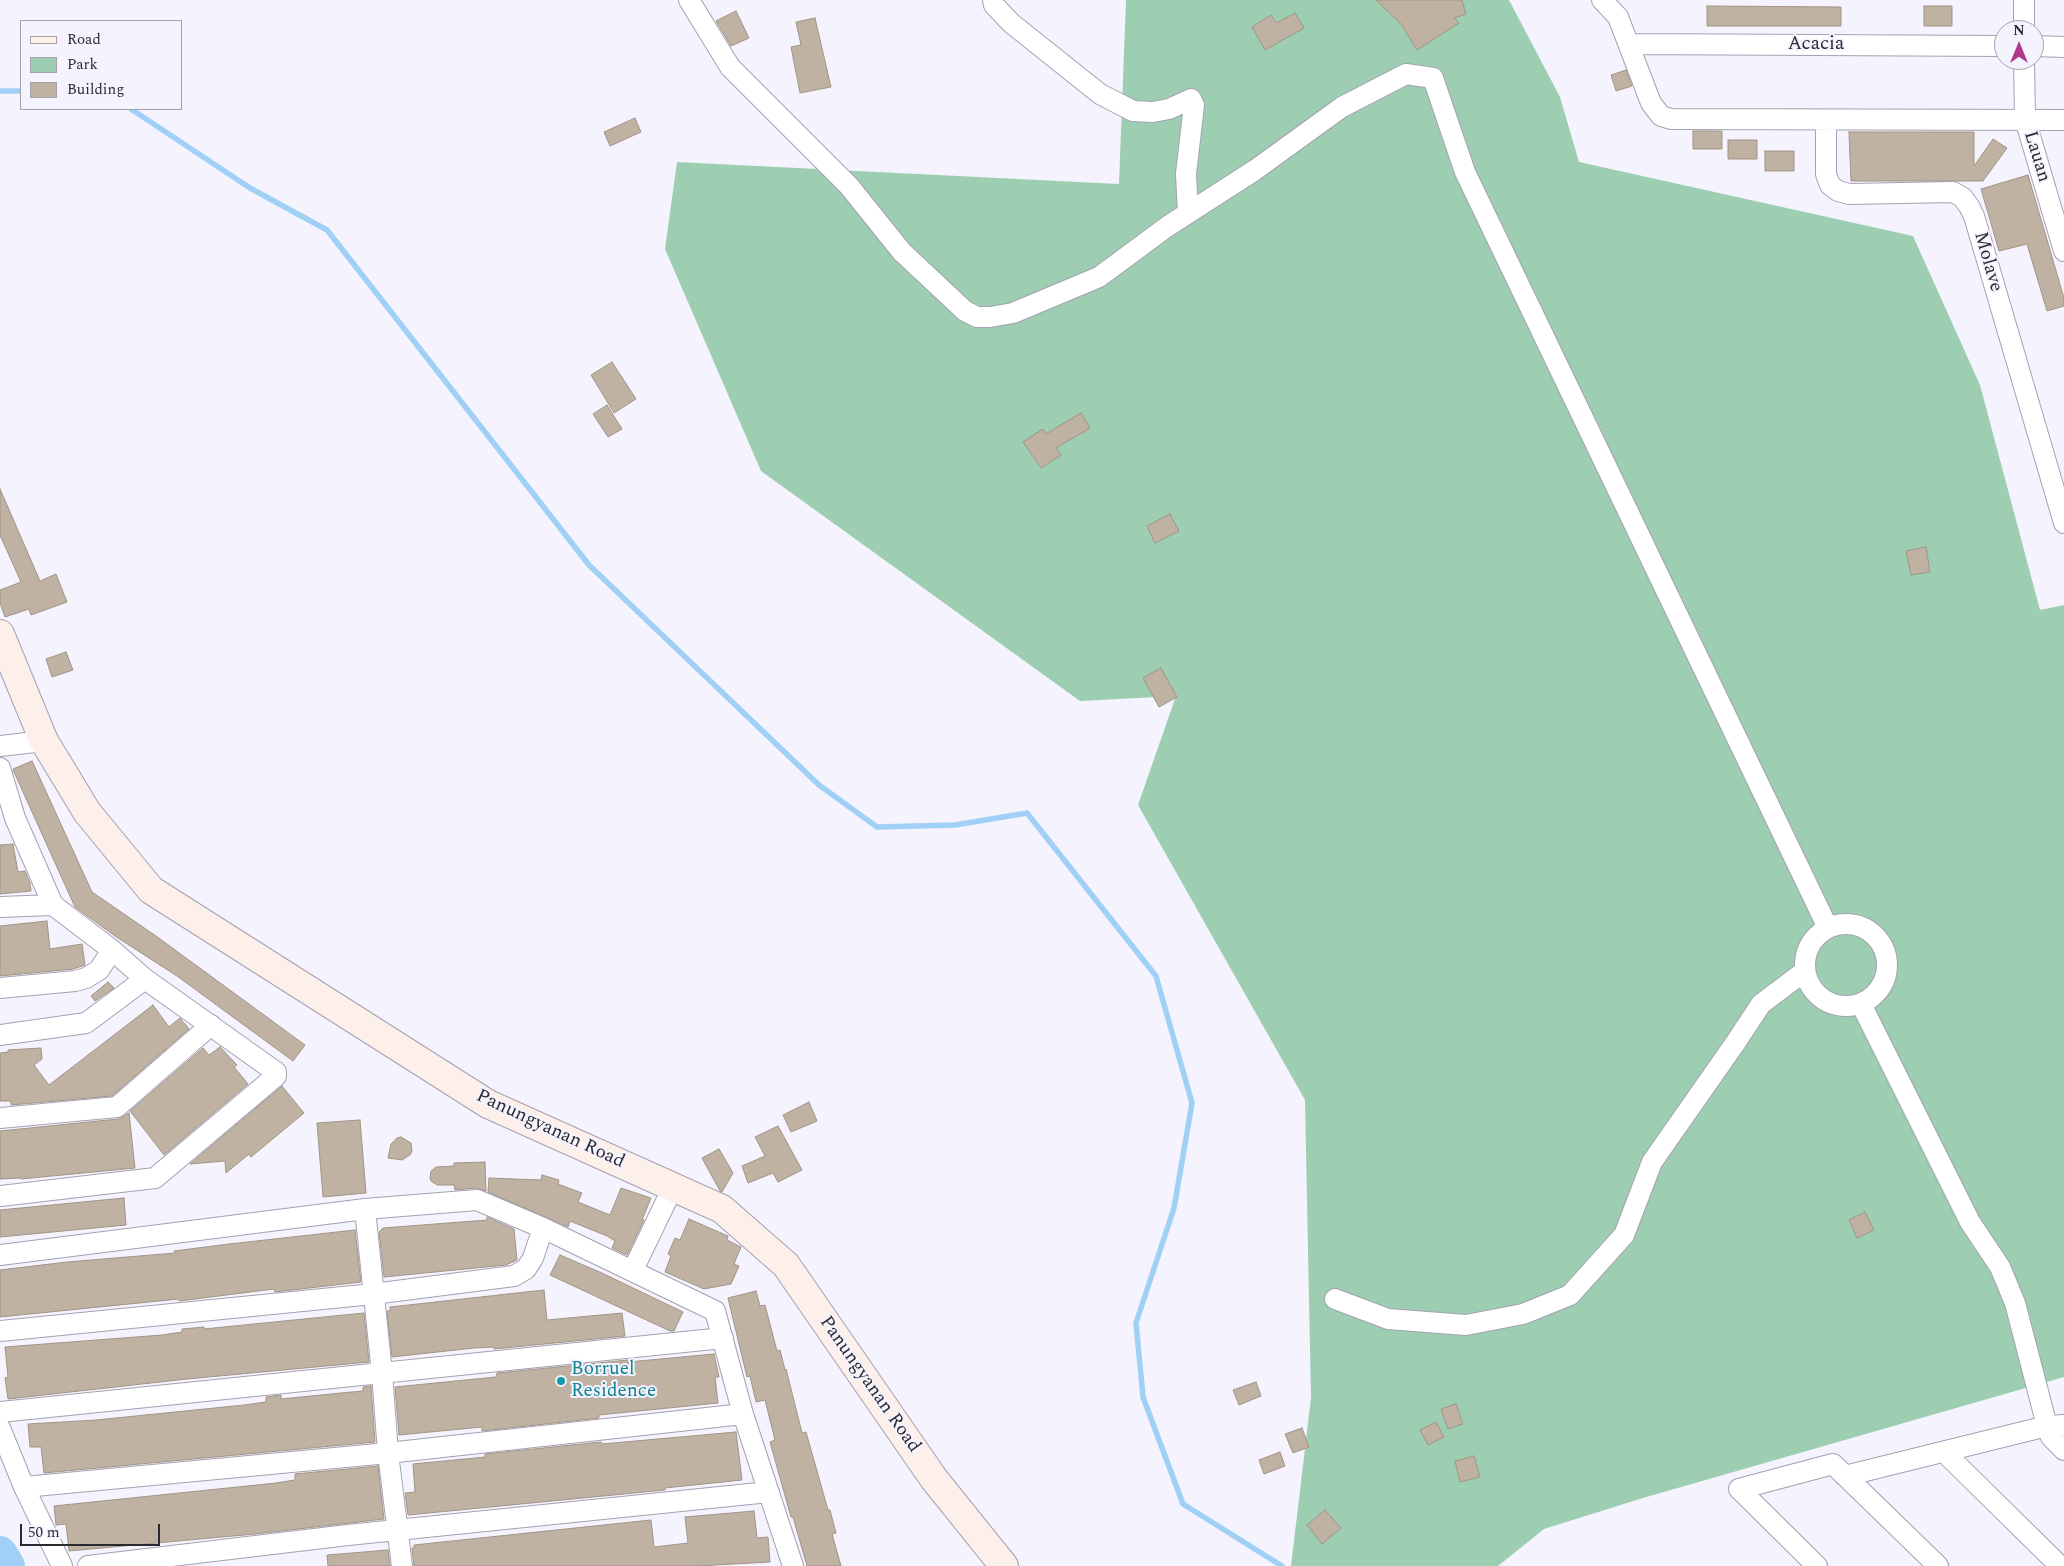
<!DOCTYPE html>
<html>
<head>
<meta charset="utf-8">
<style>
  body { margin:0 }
  #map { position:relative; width:2064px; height:1566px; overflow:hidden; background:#f5f3fe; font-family:Spectral,serif }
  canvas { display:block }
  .legend { position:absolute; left:20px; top:20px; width:162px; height:90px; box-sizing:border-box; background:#f5f3fe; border:1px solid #a4a3ac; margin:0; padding:6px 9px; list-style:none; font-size:15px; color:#2b2a31 }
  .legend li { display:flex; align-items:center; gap:10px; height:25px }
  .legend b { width:25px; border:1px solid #a4a3ac }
  .north { position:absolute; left:1994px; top:20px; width:50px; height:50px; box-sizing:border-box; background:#f5f3fe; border:1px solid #a4a3ac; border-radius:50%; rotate:0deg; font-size:14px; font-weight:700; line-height:20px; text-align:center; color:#2b2a31 }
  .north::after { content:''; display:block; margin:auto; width:18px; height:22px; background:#b1378a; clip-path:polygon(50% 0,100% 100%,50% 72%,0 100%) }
  .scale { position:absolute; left:20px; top:1524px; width:140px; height:22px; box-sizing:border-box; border:2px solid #2b2a31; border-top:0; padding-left:6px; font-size:15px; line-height:18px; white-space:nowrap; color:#2b2a31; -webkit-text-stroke:4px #f5f3fe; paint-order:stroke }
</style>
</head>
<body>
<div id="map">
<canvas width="2064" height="1566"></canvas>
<ul class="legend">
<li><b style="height:6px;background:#fdefea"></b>Road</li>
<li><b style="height:14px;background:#9dceb1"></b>Park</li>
<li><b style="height:14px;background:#bfb2a3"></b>Building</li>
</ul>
<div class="north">N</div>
<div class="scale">50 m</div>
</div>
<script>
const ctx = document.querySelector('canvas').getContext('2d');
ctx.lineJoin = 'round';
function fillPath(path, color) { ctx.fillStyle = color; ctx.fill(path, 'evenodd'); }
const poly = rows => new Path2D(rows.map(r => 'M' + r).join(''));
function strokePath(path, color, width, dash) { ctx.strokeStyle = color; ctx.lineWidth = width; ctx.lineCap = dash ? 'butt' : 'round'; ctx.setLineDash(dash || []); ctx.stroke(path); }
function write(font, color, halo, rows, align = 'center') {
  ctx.font = font + ' Spectral,serif'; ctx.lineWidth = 4; ctx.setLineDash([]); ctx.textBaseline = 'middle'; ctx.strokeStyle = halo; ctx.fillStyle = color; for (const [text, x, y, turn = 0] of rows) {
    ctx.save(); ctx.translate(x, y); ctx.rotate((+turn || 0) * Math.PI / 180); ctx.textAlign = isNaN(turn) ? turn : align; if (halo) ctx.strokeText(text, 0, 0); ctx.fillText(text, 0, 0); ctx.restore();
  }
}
const green = poly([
  [1126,0,1509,0,1560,97,1579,162,1913,236,1980,385,2040,610,2064,605,2064,1377,1643,1498,1544,1529,1498,1566,1291,1566,1311,1398,1305,1100,1138,805,1176,696,1080,701,761,471,665,249,677,162,1119,184]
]);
const stream = poly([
  [0,91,21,91],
  [131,109,250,188,327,230,589,565,819,785,877,827,955,825,1027,813,1156,976,1192,1103,1174,1208,1136,1323,1143,1397,1183,1504,1282,1566]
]);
const river = poly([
  [0,1553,8,1566]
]);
const building = poly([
  [1376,0,1462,0,1466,14,1454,18,1459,23,1417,50,1401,24,1376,0],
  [1707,6,1841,7,1841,26,1707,26,1707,6],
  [1924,6,1952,6,1952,26,1924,26,1924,6],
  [736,11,749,38,731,46,716,21,736,11],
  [1295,13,1304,28,1265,50,1252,27,1271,15,1276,23,1295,13],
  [815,18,831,87,800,93,791,47,801,45,796,22,815,18],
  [1626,70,1632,86,1616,91,1611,75,1626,70],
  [635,118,641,132,610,146,604,132,635,118],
  [1693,131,1722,131,1722,149,1693,149,1693,131],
  [1849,132,1974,132,1974,166,1993,139,2007,148,1983,181,1851,181,1849,132],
  [1728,140,1757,140,1757,159,1728,159,1728,140],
  [1765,151,1794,151,1794,171,1765,171,1765,151],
  [2028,175,2064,298,2064,306,2047,311,2027,244,1999,251,1981,189,2028,175],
  [612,362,636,399,614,413,591,375,612,362],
  [607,405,622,429,608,437,593,414,607,405],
  [1081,413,1090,428,1056,448,1061,455,1041,468,1023,442,1043,429,1046,434,1081,413],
  [0,489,40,581,56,574,67,602,31,615,29,609,5,617,0,603,0,590,21,582,0,535,0,489],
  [1170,514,1179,531,1155,543,1147,526,1170,514],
  [1926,547,1930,572,1911,575,1906,551,1926,547],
  [66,652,73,670,52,677,46,659,66,652],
  [1161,668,1177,697,1159,707,1143,678,1161,668],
  [32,761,92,892,156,936,305,1045,293,1061,177,976,115,936,75,907,14,772,13,769,32,761],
  [13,844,18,872,25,871,30,883,31,891,0,894,0,845,13,844],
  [47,921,50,949,82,944,85,965,73,969,0,976,0,926,47,921],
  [108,982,114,988,95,1001,91,996,108,982],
  [153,1005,169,1027,180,1018,189,1029,112,1096,11,1105,11,1101,0,1101,0,1053,8,1052,8,1050,41,1048,42,1059,34,1065,49,1085,153,1005],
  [220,1047,237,1065,234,1067,248,1084,164,1155,130,1111,203,1048,209,1055,220,1047],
  [282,1086,304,1113,251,1157,249,1154,226,1173,225,1161,190,1164,282,1086],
  [809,1102,817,1121,791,1132,783,1115,809,1102],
  [129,1113,135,1168,21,1179,21,1178,0,1179,0,1131,118,1119,129,1113],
  [360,1120,366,1193,323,1197,317,1123,360,1120],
  [778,1126,802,1170,778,1182,773,1173,748,1183,742,1166,765,1156,755,1137,778,1126],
  [401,1137,411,1143,412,1151,410,1155,402,1160,388,1158,391,1144,397,1138,401,1137],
  [719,1149,733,1173,722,1192,720,1191,702,1158,719,1149],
  [485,1162,486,1191,476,1188,455,1190,454,1185,437,1185,431,1181,430,1178,431,1171,436,1167,454,1166,454,1163,485,1162],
  [542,1175,559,1180,558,1184,582,1193,578,1202,610,1215,621,1188,651,1198,642,1220,644,1220,627,1255,612,1248,615,1241,607,1236,570,1221,568,1227,488,1192,489,1178,541,1180,542,1175],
  [124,1198,126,1225,0,1237,0,1210,124,1198],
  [1865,1212,1874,1230,1857,1238,1849,1220,1865,1212],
  [487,1217,514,1229,517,1260,506,1265,384,1277,379,1232,383,1228,487,1220,487,1217],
  [689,1219,728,1236,727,1240,741,1247,734,1264,739,1266,731,1284,704,1289,665,1272,671,1256,668,1254,675,1238,680,1240,689,1219],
  [355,1230,361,1282,275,1292,274,1289,179,1301,179,1299,0,1317,0,1270,67,1262,175,1253,174,1251,229,1244,355,1230],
  [560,1255,602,1273,683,1312,674,1331,670,1331,550,1275,560,1255],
  [544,1290,547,1320,622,1313,625,1336,494,1349,494,1347,474,1348,392,1357,387,1311,390,1311,390,1307,544,1290],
  [756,1291,760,1306,765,1305,777,1351,780,1350,785,1370,786,1369,802,1433,806,1432,828,1510,830,1510,836,1533,832,1534,841,1566,807,1566,793,1517,791,1517,770,1442,775,1440,765,1400,756,1402,750,1376,747,1377,728,1298,756,1291],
  [364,1313,369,1362,187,1379,8,1399,5,1378,8,1377,5,1347,162,1335,182,1332,182,1329,204,1327,204,1329,364,1313],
  [714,1354,719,1377,715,1377,718,1403,599,1415,599,1418,482,1431,482,1427,399,1435,395,1387,496,1377,497,1373,628,1360,628,1362,714,1354],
  [1256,1382,1261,1396,1239,1405,1233,1390,1256,1382],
  [371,1386,375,1442,44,1473,41,1447,30,1447,28,1424,96,1420,244,1405,266,1402,266,1397,281,1395,281,1399,341,1393,363,1391,363,1387,371,1386],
  [1456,1404,1463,1424,1448,1429,1441,1409,1456,1404],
  [1436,1422,1444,1437,1428,1445,1420,1430,1436,1422],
  [1302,1428,1309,1447,1293,1453,1285,1434,1302,1428],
  [736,1432,742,1480,665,1488,665,1490,408,1515,405,1493,415,1492,413,1464,485,1457,485,1454,601,1442,602,1444,736,1432],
  [1280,1452,1285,1466,1264,1474,1259,1460,1280,1452],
  [1474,1456,1480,1477,1460,1482,1455,1461,1474,1456],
  [378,1466,384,1519,255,1534,69,1551,66,1524,56,1525,54,1506,276,1483,295,1480,295,1474,378,1466],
  [1325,1510,1341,1528,1322,1544,1307,1525,1325,1510],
  [754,1511,757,1538,768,1537,770,1562,697,1566,414,1566,412,1548,414,1548,414,1545,651,1520,654,1547,688,1543,685,1517,754,1511],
  [388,1550,390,1566,328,1566,327,1555,388,1550]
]);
const street = poly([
  [689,0,730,67,849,186,902,252,965,311,977,317,990,317,1013,313,1099,277,1168,226,1255,170,1342,107,1406,74,1433,78,1465,172,1828,928],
  [993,0,994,5,1011,23,1100,94,1133,111,1153,112,1169,109,1191,99,1194,105,1186,174,1188,213],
  [1602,0,1618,17,1651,103,1661,116,1671,119,2064,120],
  [2024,30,2024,0],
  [1629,44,2004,46],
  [2034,46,2064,47],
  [2024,60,2025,119,2064,251],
  [1826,120,1826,174,1830,185,1838,191,1849,194,1953,192,1962,197,1969,206,1974,216,2064,523],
  [0,746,44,741],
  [0,768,15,818,53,905,112,950,145,979,276,1072,276,1076,155,1178,0,1196],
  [0,907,53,905],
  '1805 965a41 41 0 1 1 82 0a41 41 0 1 1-82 0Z',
  [0,988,75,981,86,978,99,970,112,950],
  [1861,1004,1970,1222,2000,1267,2015,1303,2047,1426,2051,1437,2064,1450],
  [0,1035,86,1023,145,979],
  [0,1118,117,1107,211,1025],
  [365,1209,382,1373,388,1453,402,1566],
  [0,1255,365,1209,477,1200,543,1228,715,1311,743,1414,793,1566],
  [633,1270,673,1187],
  [1335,1299,1388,1319,1466,1325,1523,1314,1570,1295,1624,1235,1652,1162,1736,1042,1761,1004,1805,971],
  [0,1331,373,1294,514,1276,526,1269,533,1258,543,1228],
  [0,1412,723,1338],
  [0,1428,24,1487,62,1566],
  [1944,1452,2060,1566],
  [1845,1476,2047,1426,2064,1425],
  [24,1487,388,1453,743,1414],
  [1739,1489,1833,1464,1938,1566],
  [1739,1489,1817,1566],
  [88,1566,348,1535,769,1492]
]);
const secondary = poly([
  [0,634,44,741,87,812,151,890,488,1104,722,1209,786,1265,934,1479,1004,1566]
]);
const markers = [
  [561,1381,5,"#0f9aa8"]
];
const streetNames = [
  ["Acacia",1816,45],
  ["Lauan",2036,157,73],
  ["Molave",1987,262,74],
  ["Panungyanan Road",550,1130,25],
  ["Panungyanan Road",869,1385,55]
];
const cultureNames = [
  ["Borruel",571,1370],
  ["Residence",571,1392]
];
fillPath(green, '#9dceb1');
strokePath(stream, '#a0d0f5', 5.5);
strokePath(river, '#a0d0f5', 34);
fillPath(building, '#bfb2a3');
strokePath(building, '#a19486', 1);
strokePath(street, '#a4a1b2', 22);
strokePath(secondary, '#a4a1b2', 30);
strokePath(street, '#fff', 20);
strokePath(secondary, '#fdefea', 28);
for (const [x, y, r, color] of markers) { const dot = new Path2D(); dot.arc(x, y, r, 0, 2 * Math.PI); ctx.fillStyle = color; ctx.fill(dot); strokePath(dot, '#f5f3fe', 2); }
write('19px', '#2b2a31', '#f5f3fe', streetNames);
write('19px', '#0d838f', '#f5f3fe', cultureNames, 'left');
</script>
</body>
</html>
